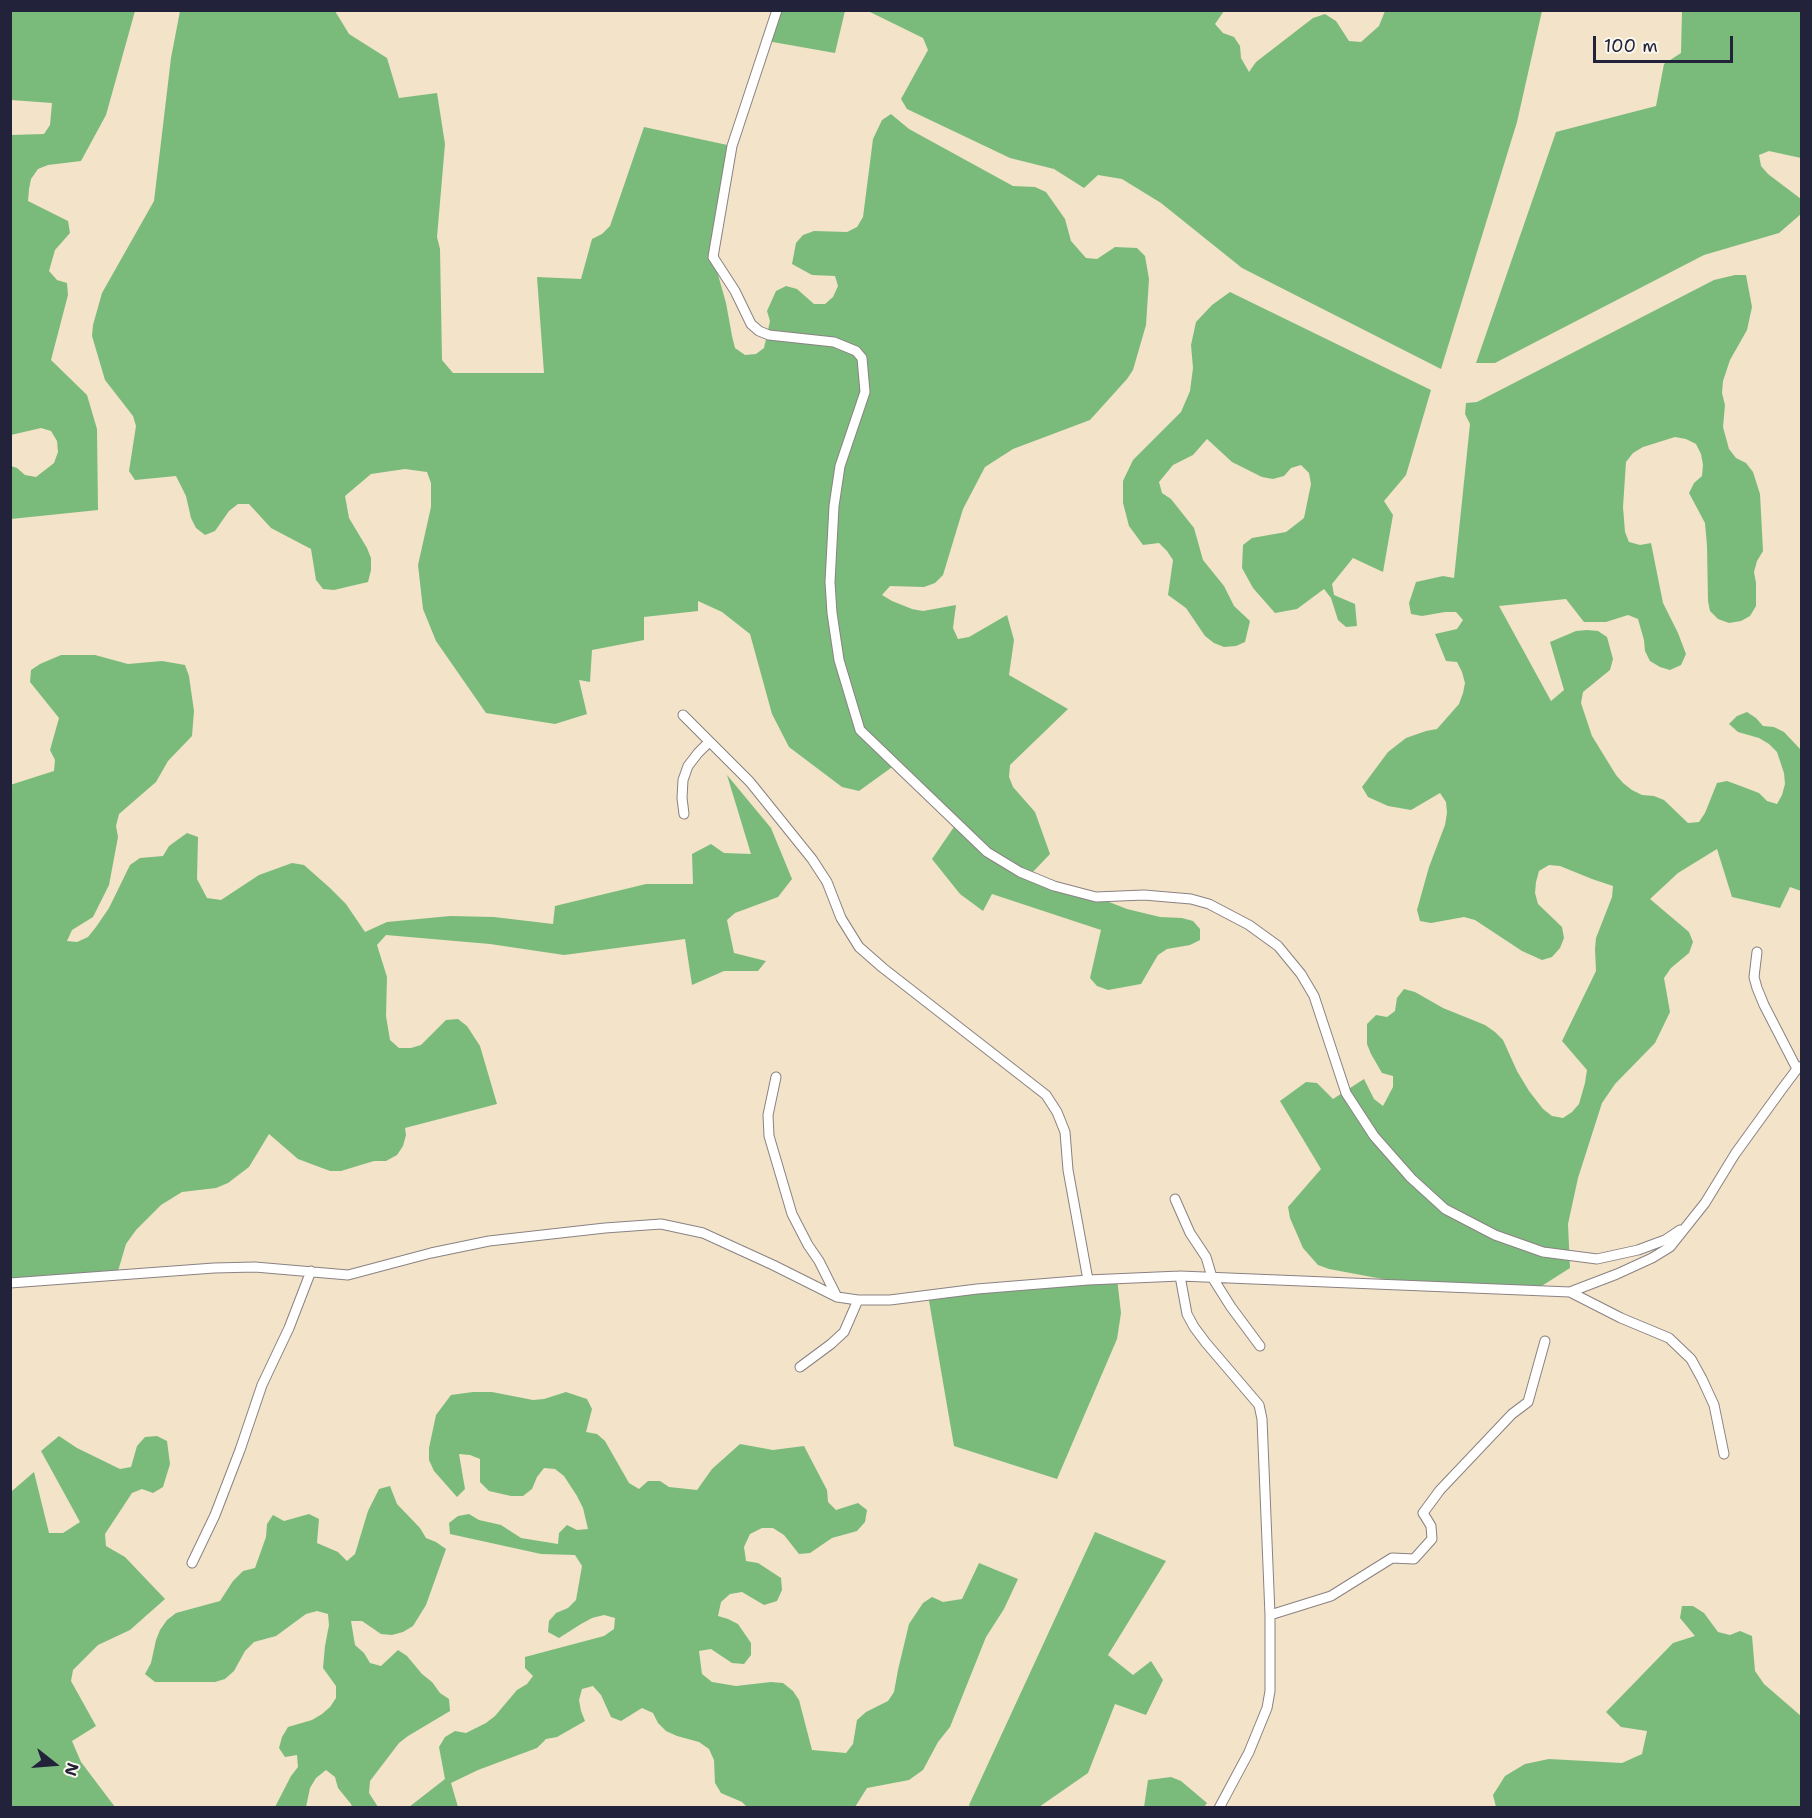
<!DOCTYPE html>
<html>
<head>
<meta charset="utf-8">
<style>
  body { margin:0 }
  #map { position:relative; width:1812px; height:1818px; overflow:hidden; background:#f3e3c8; font-family:"Shantell Sans",sans-serif }
  canvas { display:block }
  .frame { position:absolute; inset:0; border:12px solid #22223b; pointer-events:none }
  .north { position:absolute; left:24px; top:1734px; width:60px; height:60px; -webkit-text-stroke:4px #fbf7ec; paint-order:stroke; rotate:107deg; font-size:16px; font-weight:700; line-height:24px; text-align:center; color:#22223b }
  .north::after { content:''; display:block; margin:auto; width:21px; height:27px; background:#22223b; clip-path:polygon(50% 0,100% 100%,50% 72%,0 100%) }
  .scale { position:absolute; left:1593px; top:36px; width:140px; height:27px; box-sizing:border-box; border:3px solid #22223b; border-top:0; padding-left:8px; font-size:18px; line-height:21px; white-space:nowrap; color:#22223b; -webkit-text-stroke:4px #fbf7ec; paint-order:stroke }
</style>
</head>
<body>
<div id="map">
<canvas width="1812" height="1818"></canvas>
<div class="frame"></div>
<div class="north">N</div>
<div class="scale">100 m</div>
</div>
<script>
const ctx = document.querySelector('canvas').getContext('2d');
ctx.lineJoin = 'round';
function fillPath(path, color) { ctx.fillStyle = color; ctx.fill(path, 'evenodd'); }
const poly = rows => new Path2D(rows.map(r => 'M' + r).join(''));
function strokePath(path, color, width, dash) { ctx.strokeStyle = color; ctx.lineWidth = width; ctx.lineCap = dash ? 'butt' : 'round'; ctx.setLineDash(dash || []); ctx.stroke(path); }
const forest = poly([
  [11,10,135,11,106,115,81,161,48,165,38,169,31,179,29,189,28,201,68,221,70,233,55,250,49,271,57,280,67,283,68,295,51,360,87,395,97,429,98,510,11,519,11,466,17,468,25,475,36,477,54,463,58,452,57,441,51,431,41,428,11,435,11,135,44,134,50,125,52,103,11,100],
  [180,11,335,11,349,34,387,58,399,98,437,93,445,144,437,237,440,249,442,360,453,373,544,373,537,277,581,279,592,239,602,234,610,226,644,127,732,146,713,257,726,303,732,336,735,348,745,355,756,354,764,348,770,321,767,311,776,291,786,286,797,289,814,304,825,304,833,297,838,286,835,276,812,275,792,264,796,243,803,235,814,231,847,232,857,227,863,217,873,139,882,120,891,114,909,129,1013,186,1035,187,1046,192,1065,219,1071,241,1086,258,1097,259,1115,247,1137,248,1145,256,1149,279,1146,325,1133,370,1127,379,1090,420,1013,449,985,467,963,509,943,575,935,583,924,587,890,586,882,595,892,601,912,609,923,611,956,605,953,628,958,639,969,637,1007,615,1014,640,1009,675,1068,709,1010,765,1009,777,1013,787,1035,812,1050,854,1030,875,1096,897,1127,909,1160,917,1182,918,1193,921,1200,929,1200,940,1190,945,1167,949,1158,955,1141,984,1108,990,1097,986,1090,978,1101,930,992,894,983,911,960,894,932,859,956,824,895,765,859,791,842,787,789,747,772,714,750,634,722,612,698,601,698,611,644,617,644,640,592,650,590,682,579,680,587,714,555,724,486,713,436,641,423,609,418,565,431,507,431,483,427,472,405,469,371,474,345,496,349,518,367,548,371,558,371,570,368,582,334,590,323,589,316,580,311,549,271,528,249,504,238,504,229,511,215,531,205,535,196,528,191,518,186,496,176,476,135,480,129,471,136,426,133,416,105,380,92,336,93,325,102,293,154,201,171,58],
  [777,11,845,11,835,53,767,41],
  [1183,11,1194,12,1197,11,1224,11,1215,24,1223,33,1234,37,1240,46,1241,58,1249,72,1256,62,1313,18,1325,14,1336,21,1349,41,1361,42,1379,26,1385,11,1542,11,1517,122,1441,369,1242,268,1161,203,1122,179,1098,175,1084,188,1054,169,1010,158,907,109,901,99,928,50,923,38,868,11],
  [1682,11,1801,11,1801,158,1769,151,1759,155,1761,166,1768,174,1801,199,1801,214,1779,233,1704,255,1495,363,1476,363,1556,132,1656,106,1664,64,1681,53],
  [1735,275,1746,275,1752,307,1747,330,1730,360,1723,381,1722,393,1725,405,1723,427,1729,449,1736,458,1746,463,1753,472,1760,494,1763,551,1757,561,1754,572,1756,583,1756,606,1750,616,1741,621,1729,623,1718,619,1710,611,1708,601,1707,546,1705,523,1689,493,1694,483,1702,476,1703,465,1701,454,1696,444,1686,439,1675,437,1643,447,1633,453,1626,462,1623,507,1625,532,1629,542,1640,545,1651,543,1663,603,1678,633,1686,654,1681,665,1670,670,1660,667,1650,661,1645,651,1644,640,1638,619,1628,615,1606,622,1584,622,1566,599,1499,606,1551,701,1564,690,1550,642,1576,631,1587,630,1598,631,1607,637,1613,659,1610,670,1583,692,1581,703,1592,736,1616,775,1623,783,1632,790,1642,795,1654,796,1664,800,1688,823,1699,822,1705,813,1717,783,1727,781,1738,785,1759,793,1767,801,1777,804,1782,795,1785,784,1784,773,1777,752,1769,744,1759,738,1738,732,1729,724,1737,716,1747,712,1756,718,1763,726,1774,727,1784,732,1801,750,1801,891,1790,887,1780,908,1732,897,1717,849,1678,873,1650,899,1689,932,1693,942,1689,953,1671,968,1664,978,1670,1012,1655,1043,1615,1084,1602,1103,1578,1178,1568,1224,1570,1268,1537,1289,1420,1286,1329,1269,1318,1265,1303,1248,1290,1218,1288,1207,1321,1169,1280,1101,1306,1082,1317,1083,1333,1099,1364,1079,1374,1099,1383,1106,1393,1087,1393,1076,1382,1073,1371,1054,1367,1044,1367,1024,1376,1015,1387,1017,1395,1011,1397,998,1404,989,1415,992,1443,1008,1485,1025,1495,1032,1503,1040,1517,1071,1529,1091,1543,1109,1552,1116,1563,1118,1572,1112,1579,1104,1585,1083,1587,1070,1562,1041,1596,971,1595,949,1596,938,1612,897,1613,886,1592,879,1560,866,1549,865,1539,871,1536,882,1535,893,1538,904,1562,927,1564,938,1560,948,1552,957,1542,960,1522,951,1475,920,1464,917,1431,923,1420,921,1417,910,1429,867,1445,825,1447,813,1446,802,1440,793,1411,810,1388,806,1368,797,1362,787,1388,752,1406,738,1426,731,1437,729,1459,704,1463,693,1465,683,1462,672,1457,662,1446,661,1435,634,1457,629,1463,620,1456,612,1445,612,1422,616,1411,614,1409,603,1416,582,1443,576,1454,578,1470,424,1465,414,1466,403,1477,402,1714,280],
  [1230,292,1431,390,1406,475,1384,501,1393,515,1383,572,1353,558,1332,584,1334,595,1355,604,1357,626,1346,627,1338,620,1331,598,1324,589,1297,609,1275,613,1253,588,1242,568,1243,545,1252,538,1286,532,1304,518,1311,484,1309,473,1301,465,1291,468,1284,476,1273,479,1262,477,1232,462,1207,439,1193,455,1173,465,1159,482,1162,493,1171,499,1194,528,1203,560,1224,586,1234,606,1250,621,1245,642,1236,646,1224,647,1214,643,1205,636,1186,608,1168,595,1173,560,1167,551,1159,543,1143,545,1129,526,1123,503,1123,481,1133,460,1181,412,1190,391,1193,368,1191,345,1196,322,1212,305],
  [61,655,95,655,128,664,162,661,185,665,189,676,194,711,192,736,168,761,156,782,119,814,116,826,118,837,109,885,93,917,72,930,67,941,77,942,88,937,96,927,109,908,130,865,140,858,163,856,169,846,187,833,198,837,197,879,207,898,221,900,259,875,292,863,304,865,330,888,346,904,365,932,387,922,450,916,494,917,553,924,555,906,646,884,693,884,692,854,711,844,724,853,751,854,727,775,771,828,792,879,778,897,735,913,727,920,734,953,766,961,758,971,724,971,692,985,685,939,564,955,490,944,386,935,377,945,387,977,386,1016,390,1040,399,1048,411,1048,421,1045,446,1020,458,1019,467,1026,480,1046,497,1104,405,1128,406,1135,403,1146,397,1155,386,1161,374,1161,341,1171,330,1171,298,1159,269,1134,249,1167,228,1183,216,1188,182,1192,161,1205,136,1230,126,1244,118,1271,11,1283,10,785,54,771,55,760,50,750,59,718,30,682,31,670,40,664],
  [1117,1278,1121,1313,1117,1339,1057,1479,954,1446,928,1295],
  [473,1392,492,1392,533,1400,544,1399,566,1392,587,1399,592,1409,586,1432,597,1434,605,1441,629,1483,639,1489,648,1481,660,1481,669,1487,697,1490,712,1469,740,1444,773,1450,804,1446,827,1490,828,1502,836,1510,858,1503,867,1510,865,1522,857,1531,832,1538,810,1553,799,1554,784,1535,773,1528,762,1528,750,1534,744,1547,746,1561,758,1563,781,1578,782,1590,777,1601,764,1605,742,1592,730,1594,721,1602,718,1616,728,1619,738,1624,751,1643,751,1655,744,1664,732,1663,711,1649,699,1651,702,1674,712,1682,736,1686,771,1682,783,1683,793,1691,799,1700,812,1750,846,1753,853,1744,857,1720,866,1712,888,1701,894,1692,898,1670,909,1624,923,1603,932,1597,943,1602,962,1599,979,1563,1018,1579,1004,1609,986,1637,950,1727,938,1742,923,1770,909,1780,867,1788,855,1807,747,1807,742,1802,721,1793,715,1783,714,1760,709,1749,699,1742,677,1736,666,1731,658,1723,653,1713,642,1708,621,1721,611,1717,601,1695,593,1686,582,1689,579,1700,581,1711,585,1721,557,1737,546,1739,537,1748,478,1770,451,1783,458,1807,409,1807,445,1779,439,1747,445,1737,455,1731,466,1733,486,1723,495,1716,517,1690,527,1684,533,1676,525,1668,525,1657,604,1636,614,1629,615,1618,604,1615,592,1618,581,1624,559,1638,548,1632,549,1621,556,1613,568,1608,576,1600,582,1566,575,1555,541,1554,450,1534,449,1523,458,1516,469,1514,479,1520,501,1525,521,1538,558,1544,559,1533,567,1525,577,1530,588,1529,583,1508,577,1496,564,1476,555,1469,544,1468,537,1477,532,1489,523,1496,511,1496,489,1491,480,1482,480,1459,470,1455,459,1454,465,1489,457,1497,434,1471,429,1460,429,1448,436,1415,451,1395],
  [59,1436,77,1448,120,1469,131,1467,137,1446,145,1437,157,1436,167,1441,170,1464,163,1487,153,1493,142,1489,132,1493,105,1534,106,1546,125,1557,165,1599,130,1630,98,1645,73,1670,71,1681,96,1726,72,1741,81,1762,115,1807,11,1807,11,1490,12,1491,34,1472,49,1533,63,1533,80,1522,41,1451],
  [390,1486,397,1504,420,1528,426,1538,436,1542,446,1549,426,1605,413,1626,403,1632,392,1635,381,1634,362,1621,351,1621,355,1645,364,1653,370,1663,381,1666,398,1650,407,1656,422,1674,432,1682,440,1693,449,1699,450,1711,408,1736,399,1743,370,1781,369,1793,378,1807,352,1807,351,1804,338,1788,335,1777,326,1770,316,1778,310,1788,306,1807,275,1807,291,1776,298,1767,297,1755,285,1757,279,1748,282,1737,288,1727,312,1720,322,1714,330,1707,336,1698,336,1686,323,1668,325,1646,329,1625,328,1614,317,1611,306,1614,276,1636,254,1642,245,1651,234,1671,225,1679,215,1682,155,1682,145,1674,151,1663,156,1640,160,1630,167,1620,176,1613,220,1601,233,1581,243,1571,255,1568,266,1537,267,1524,273,1515,284,1521,309,1514,319,1519,317,1543,338,1552,347,1561,355,1554,368,1511,379,1489],
  [1095,1532,1166,1561,1108,1655,1133,1675,1151,1661,1163,1680,1146,1715,1115,1704,1088,1773,1039,1807,971,1807,969,1805],
  [1682,1606,1693,1606,1704,1613,1718,1632,1730,1635,1740,1631,1752,1636,1755,1671,1764,1684,1801,1716,1801,1807,1496,1807,1493,1795,1505,1776,1525,1764,1549,1759,1622,1763,1642,1754,1647,1731,1621,1727,1606,1712,1673,1643,1695,1636,1680,1618],
  [1171,1777,1181,1781,1207,1803,1204,1807,1144,1807,1148,1780]
]);
const street = poly([
  [777,10,732,146,713,257,735,291,751,324,759,331,769,335,834,342,856,351,862,358,865,392,840,466,834,506,830,582,832,613,839,660,860,730,987,852,1020,872,1054,886,1096,897,1144,895,1191,899,1209,904,1249,925,1278,946,1301,974,1314,996,1346,1093,1374,1136,1411,1178,1445,1209,1495,1235,1543,1252,1597,1259,1638,1250,1665,1240,1680,1230],
  [683,715,750,782,812,859,827,882,841,918,859,947,883,968,1046,1095,1057,1112,1065,1132,1068,1170,1088,1280],
  [684,814,682,798,683,780,688,766,698,753,709,742],
  [1757,952,1754,977,1757,988,1764,1005,1797,1069],
  [776,1077,768,1115,769,1136,792,1214,808,1245,819,1261,837,1297],
  [1175,1199,1190,1233,1206,1257,1212,1277,1231,1307,1260,1346],
  [1180,1276,1187,1314,1194,1327,1206,1343,1259,1405,1262,1419,1270,1615,1270,1691,1267,1708,1249,1752,1219,1808],
  [10,1283,214,1268,255,1267,348,1275,431,1253,489,1241,605,1228,661,1224,703,1233,773,1265,837,1297,858,1300,890,1300,977,1289,1088,1280,1180,1276,1570,1292,1617,1274,1652,1258,1670,1247,1705,1203,1735,1154,1782,1089,1797,1069,1802,1066],
  [1570,1292,1621,1318,1669,1338,1691,1359,1702,1379,1714,1405,1724,1454],
  [800,1367,831,1344,844,1332,858,1300],
  [192,1563,215,1515,240,1450,262,1385,289,1328,311,1271],
  [1270,1615,1331,1596,1392,1558,1414,1559,1432,1539,1431,1526,1423,1513,1440,1490,1512,1414,1528,1402,1545,1341]
]);
fillPath(forest, '#7abb7c');
strokePath(street, '#8a8282', 11);
strokePath(street, '#fff', 9);
</script>
</body>
</html>
